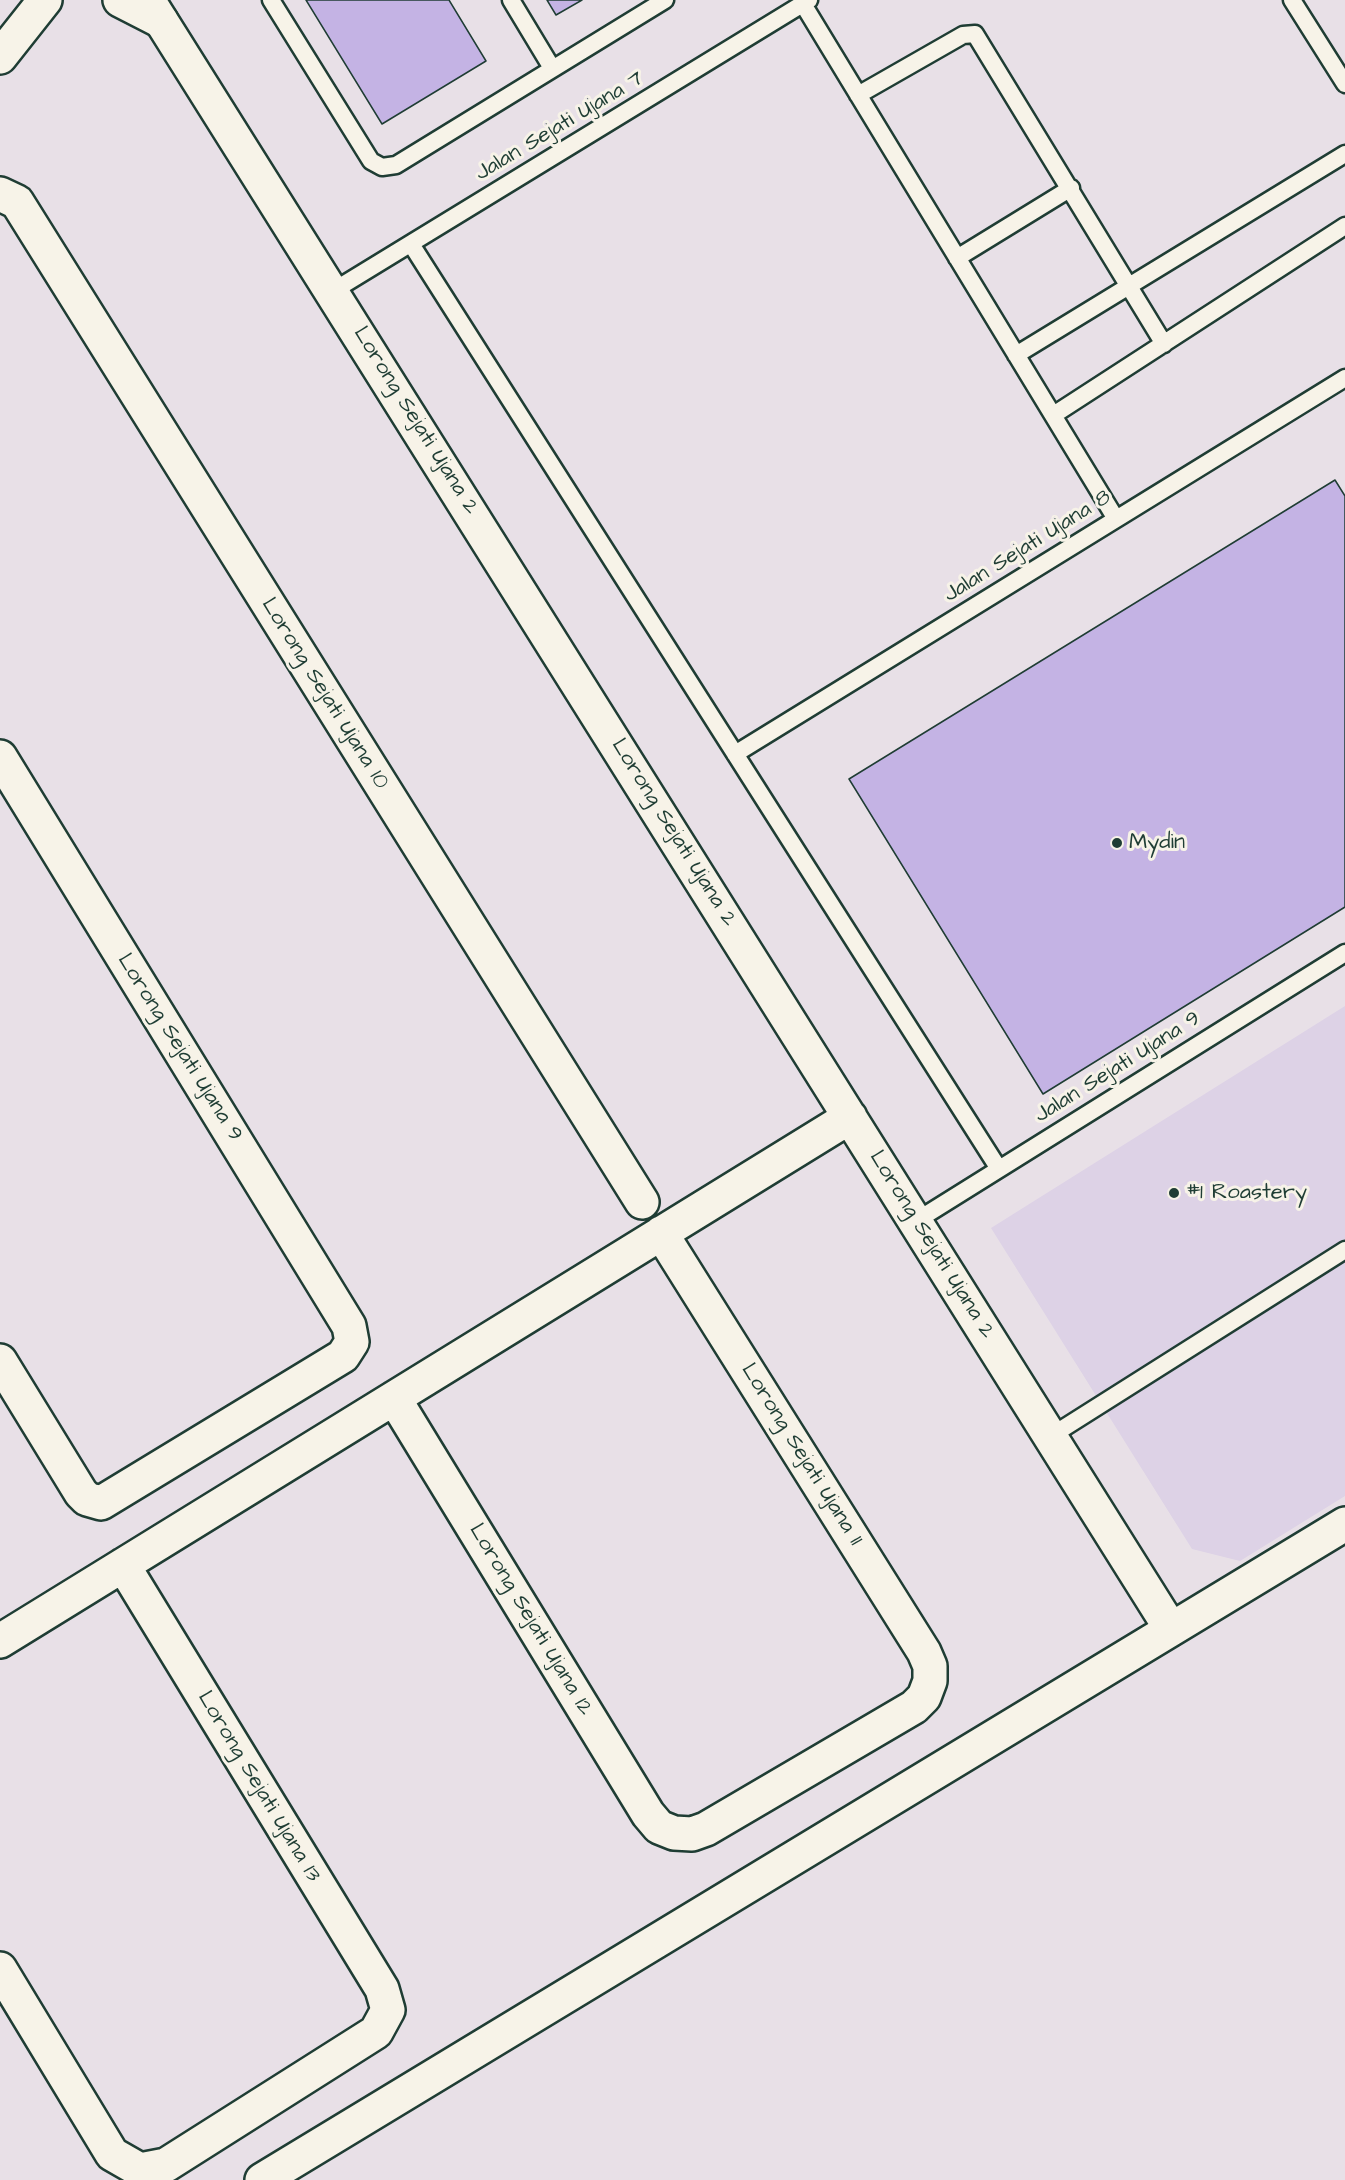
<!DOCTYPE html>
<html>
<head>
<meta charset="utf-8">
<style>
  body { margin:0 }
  canvas { display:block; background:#e8e0e7 }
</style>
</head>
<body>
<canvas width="1345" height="2180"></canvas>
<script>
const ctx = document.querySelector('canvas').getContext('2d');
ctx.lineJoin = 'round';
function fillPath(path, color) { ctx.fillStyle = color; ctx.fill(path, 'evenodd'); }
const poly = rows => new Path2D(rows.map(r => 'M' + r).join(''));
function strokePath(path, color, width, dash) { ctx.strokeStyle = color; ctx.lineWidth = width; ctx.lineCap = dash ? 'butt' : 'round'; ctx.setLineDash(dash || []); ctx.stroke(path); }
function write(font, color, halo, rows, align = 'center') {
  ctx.font = font + ' "Architects Daughter",sans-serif'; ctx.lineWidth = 6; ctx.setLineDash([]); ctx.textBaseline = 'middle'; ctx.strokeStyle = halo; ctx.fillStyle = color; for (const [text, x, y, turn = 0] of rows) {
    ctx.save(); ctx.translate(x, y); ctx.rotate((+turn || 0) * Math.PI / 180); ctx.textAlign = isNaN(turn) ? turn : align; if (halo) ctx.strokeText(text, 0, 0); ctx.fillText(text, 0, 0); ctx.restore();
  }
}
const built = poly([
  [1345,1006,1345,1496,1240,1561,1192,1549,991,1228]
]);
const building = poly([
  [306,0,449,0,486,61,382,124,306,0],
  [547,0,582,0,556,15,547,0],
  [1335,480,1345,496,1345,907,1043,1094,849,779,1335,480]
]);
const lane = poly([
  [271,0,371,161,382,167,396,165,665,0],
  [511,0,552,68],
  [1292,0,1345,84],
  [803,4,1116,519],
  [858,95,963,35,975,34,1164,344],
  [411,244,999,1169],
  [957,258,1071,188],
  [333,291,809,0],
  [1016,355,1345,154],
  [1055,414,1345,226],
  [735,754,1345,378],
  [916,1221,1345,953],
  [1051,1436,1345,1250]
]);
const street = poly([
  [148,0,1171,1629],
  [0,194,17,202,642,1202],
  [0,757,349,1326,352,1342,343,1356,101,1503,87,1499,81,1493,0,1361],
  [394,1398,648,1814,659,1827,674,1833,692,1834,706,1829,914,1707,924,1697,930,1681,930,1666,924,1652,661,1233],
  [0,1641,850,1117],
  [0,1969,112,2154,140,2170,166,2165,376,2032,388,2010,382,1989,123,1565],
  [262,2180,1345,1524]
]);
const secondary = poly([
  [120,0,161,21],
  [0,57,45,0]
]);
const markers = [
  [1117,843,6,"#1f3d34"],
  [1174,1193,6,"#1f3d34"]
];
const streetNames = [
  ["Jalan Sejati Ujana 7",560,127,-31],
  ["Lorong Sejati Ujana 2",415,421,58],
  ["Jalan Sejati Ujana 8",1028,547,-32],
  ["Lorong Sejati Ujana 10",324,694,58],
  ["Lorong Sejati Ujana 2",673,833,58],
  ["Lorong Sejati Ujana 9",179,1048,58],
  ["Jalan Sejati Ujana 9",1118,1068,-32],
  ["Lorong Sejati Ujana 2",931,1245,58],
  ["Lorong Sejati Ujana 11",801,1455,58],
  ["Lorong Sejati Ujana 12",530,1620,59],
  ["Lorong Sejati Ujana 13",258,1787,59]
];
const poiNames = [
  ["Mydin",1129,843],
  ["#1 Roastery",1186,1193]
];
fillPath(built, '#ddd2e6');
fillPath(building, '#c4b3e4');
strokePath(building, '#1f3d34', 1.5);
strokePath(lane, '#1f3d34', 21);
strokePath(street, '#1f3d34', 38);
strokePath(secondary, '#1f3d34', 38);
strokePath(lane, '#f7f3e8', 16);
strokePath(street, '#f7f3e8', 33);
strokePath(secondary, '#f7f3e8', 33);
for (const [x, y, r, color] of markers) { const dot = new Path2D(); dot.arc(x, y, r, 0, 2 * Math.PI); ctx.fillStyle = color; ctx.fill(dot); strokePath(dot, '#f7f3e8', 2); }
write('22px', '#1f3d34', '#f7f3e8', streetNames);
write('22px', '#1f3d34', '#f7f3e8', poiNames, 'left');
</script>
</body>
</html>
